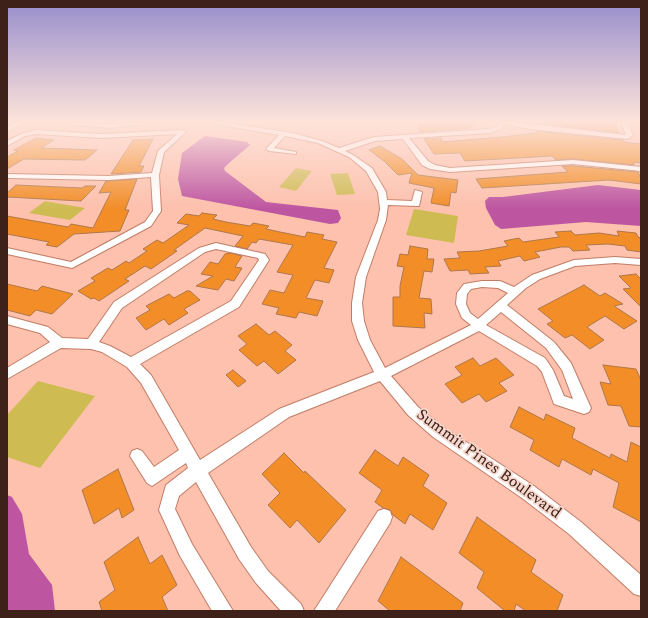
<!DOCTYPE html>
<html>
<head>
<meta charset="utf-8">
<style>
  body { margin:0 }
  #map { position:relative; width:648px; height:618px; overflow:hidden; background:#fdc1ad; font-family:Spectral,serif }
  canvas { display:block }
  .frame { position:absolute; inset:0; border:8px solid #3e2118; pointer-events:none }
</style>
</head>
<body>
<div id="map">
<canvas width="648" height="618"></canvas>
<div class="frame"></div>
</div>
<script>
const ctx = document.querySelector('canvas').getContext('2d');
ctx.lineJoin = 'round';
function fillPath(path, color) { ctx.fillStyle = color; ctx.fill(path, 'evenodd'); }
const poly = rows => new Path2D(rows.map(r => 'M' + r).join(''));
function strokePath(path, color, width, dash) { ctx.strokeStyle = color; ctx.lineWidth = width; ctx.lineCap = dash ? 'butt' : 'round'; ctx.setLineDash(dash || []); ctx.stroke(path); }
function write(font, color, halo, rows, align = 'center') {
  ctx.font = font + ' Spectral,serif'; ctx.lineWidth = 3.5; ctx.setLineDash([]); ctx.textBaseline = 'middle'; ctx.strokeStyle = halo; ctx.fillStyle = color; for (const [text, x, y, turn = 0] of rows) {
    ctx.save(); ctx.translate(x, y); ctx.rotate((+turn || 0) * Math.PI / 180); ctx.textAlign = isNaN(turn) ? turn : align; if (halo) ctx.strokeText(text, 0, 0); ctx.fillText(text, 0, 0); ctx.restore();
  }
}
const green = poly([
  [296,168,312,171,296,191,279,187],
  [348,173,355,194,337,195,330,174],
  [45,201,85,208,70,220,29,213],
  [414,209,458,216,454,243,406,235],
  [38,381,95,396,40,468,7,457,7,415]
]);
const water = poly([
  [205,136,247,142,250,145,229,163,224,168,225,171,266,202,338,210,341,218,338,223,330,224,182,196,178,179,182,153],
  [598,185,641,190,641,226,586,222,501,229,495,225,486,208,485,201,489,197,503,197],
  [7,495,12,497,22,514,29,554,52,585,55,611,7,611]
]);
const building = poly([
  [475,122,475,126,462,129,420,132,418,124,475,122],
  [534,122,614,122,619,133,534,123,534,122],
  [536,131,623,140,625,142,641,144,641,163,634,162,634,165,573,159,556,160,552,156,465,161,460,153,434,154,424,139,441,138,442,142,502,137,536,133,536,131],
  [36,138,54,140,41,148,97,150,85,160,24,159,7,169,7,157,18,151,14,150,36,138],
  [153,139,139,166,144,166,141,172,111,174,133,140,153,139],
  [380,146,402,159,418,175,458,180,456,193,451,192,449,206,431,203,434,188,409,183,412,173,398,175,384,161,369,150,380,146],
  [562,166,573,166,638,172,641,178,641,184,609,180,482,188,476,179,568,172,562,166],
  [137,179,125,210,129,210,120,231,74,234,57,247,46,245,49,242,7,234,7,216,68,227,71,224,93,228,111,192,99,193,106,181,137,179],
  [16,185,82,188,85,186,96,186,81,201,7,197,7,193,16,185],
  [202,213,217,215,213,219,226,222,250,226,253,223,269,226,266,229,280,232,305,237,307,232,324,235,322,239,337,242,324,268,334,270,329,283,315,280,306,298,323,301,317,316,299,312,296,318,276,314,279,308,262,304,270,290,284,293,293,275,277,272,293,245,259,239,256,243,252,242,247,249,235,246,243,236,205,228,174,250,177,251,151,269,145,266,125,279,129,281,99,301,94,298,91,299,78,291,95,281,91,278,108,268,112,270,126,261,129,263,147,251,143,249,157,240,163,243,189,225,177,223,186,214,199,216,202,213],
  [571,231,575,235,599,233,619,236,617,231,636,233,638,237,641,238,641,252,627,250,625,246,608,244,586,245,590,250,573,251,569,247,561,247,535,252,540,257,524,261,520,256,498,261,501,266,485,267,489,273,470,274,468,270,450,271,444,259,460,258,457,252,479,251,508,246,504,241,519,238,523,242,559,237,555,232,571,231],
  [410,246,428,249,427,259,434,259,432,272,424,271,419,298,431,299,432,314,424,313,425,328,393,326,393,297,400,297,400,286,404,267,397,266,400,254,408,255,410,246],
  [230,253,242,256,235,267,242,268,234,281,226,279,218,290,196,286,213,276,201,274,210,262,218,264,225,254,230,253],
  [636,274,641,279,641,307,623,289,631,288,619,276,636,274],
  [7,284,37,291,42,286,73,294,52,314,36,310,30,316,7,310,7,284],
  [584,285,600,296,605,293,623,304,614,306,637,321,624,329,605,316,587,327,604,340,590,349,572,335,565,338,547,324,553,321,538,309,584,285],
  [187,291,190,291,200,300,184,309,188,313,169,325,164,319,146,330,136,318,150,310,146,306,169,294,174,298,187,291],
  [256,324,269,335,275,331,292,345,285,351,296,360,278,374,264,361,257,366,239,350,247,344,238,336,256,324],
  [473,358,480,366,496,358,514,375,499,383,507,391,486,402,479,394,462,403,445,384,462,375,455,367,473,358],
  [603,365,636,369,641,380,641,427,629,426,621,406,608,405,600,382,611,384,603,365],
  [233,370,246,381,238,387,226,375,233,370],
  [519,407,544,420,546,414,575,428,572,438,610,458,611,454,627,462,631,442,641,447,641,522,613,507,619,483,593,469,591,475,562,459,559,467,530,450,534,440,510,427,519,407],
  [375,450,398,466,403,457,429,475,423,486,447,503,433,530,410,514,405,524,393,515,390,510,383,508,375,502,382,490,359,473,375,450],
  [284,453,304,473,305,471,346,510,319,543,297,520,290,528,268,505,280,493,262,474,284,453],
  [118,469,134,510,122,518,119,508,94,524,82,490,118,469],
  [477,517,536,560,531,572,563,595,557,611,526,611,516,604,514,611,505,611,477,588,484,572,459,553,477,517],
  [138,537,150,564,162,555,177,585,162,597,168,611,102,611,99,602,115,590,104,562,138,537],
  [401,557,463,603,460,611,390,611,378,601,401,557]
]);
const minor = poly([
  [16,122,24,122,7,132,7,127,16,122],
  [39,122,111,124,163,122,111,128,39,122],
  [203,122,221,122,293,133,322,141,339,148,374,137,489,129,497,127,500,122,515,122,626,135,621,122,627,122,633,135,628,139,529,129,505,124,501,129,490,133,409,138,428,161,435,165,450,168,573,160,641,167,641,171,573,164,450,172,430,169,422,165,403,139,375,141,345,151,353,155,372,168,386,192,387,200,412,201,415,190,422,192,419,206,388,205,386,220,366,277,362,303,364,321,370,340,385,368,471,325,462,318,456,304,457,293,464,284,482,281,500,281,514,287,532,275,574,260,615,257,641,259,641,265,615,263,575,266,540,279,526,288,507,305,554,342,571,363,591,408,589,412,584,414,554,404,542,372,537,366,479,331,391,376,418,407,443,427,534,486,581,522,641,575,641,596,634,594,569,534,522,498,433,437,408,415,380,381,289,417,208,473,251,547,268,571,301,604,304,611,281,611,256,583,239,559,196,482,179,496,175,509,192,544,233,611,212,611,180,556,159,510,166,485,188,468,186,463,152,486,147,483,130,456,132,451,137,449,142,451,154,467,179,450,141,383,127,367,102,352,91,349,61,348,7,379,7,368,50,342,40,333,7,324,7,316,48,327,62,338,88,339,114,302,199,248,216,243,265,254,269,260,239,307,140,364,151,375,200,460,279,409,374,372,358,340,352,321,352,303,356,277,378,220,380,209,378,192,366,171,349,157,318,143,285,136,274,148,296,152,296,154,269,151,266,149,279,135,203,122],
  [216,249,258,258,259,260,231,301,131,357,110,346,99,342,122,308,205,252,216,249],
  [482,287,498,288,508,293,478,319,470,313,466,304,467,294,471,289,482,287],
  [501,312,546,348,562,370,573,399,564,396,553,370,545,358,486,325,501,312],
  [331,122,367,122,364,124,331,122],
  [37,130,101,134,183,130,186,132,164,152,159,175,161,211,151,226,72,268,7,254,7,248,71,262,145,222,153,211,151,177,108,180,7,178,7,174,108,176,152,173,158,151,177,134,101,138,37,134,25,136,7,146,7,141,21,134,37,130],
  [384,509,390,511,392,517,390,523,335,611,314,611,378,511,384,509]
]);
const streetNames = [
  ["Summit Pines Boulevard",488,465,36]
];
fillPath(green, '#cebb52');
fillPath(water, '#bd55a1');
fillPath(building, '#f28d28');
strokePath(building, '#af7749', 1);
strokePath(minor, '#c27c65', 2);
fillPath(minor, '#fff');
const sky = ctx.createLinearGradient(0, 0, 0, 209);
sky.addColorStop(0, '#978ecc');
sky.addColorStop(0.58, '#fee3da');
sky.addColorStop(1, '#fee3da00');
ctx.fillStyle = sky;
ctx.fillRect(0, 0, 648, 209);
write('16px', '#3e2118', '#f5d6cc', streetNames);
</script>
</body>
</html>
